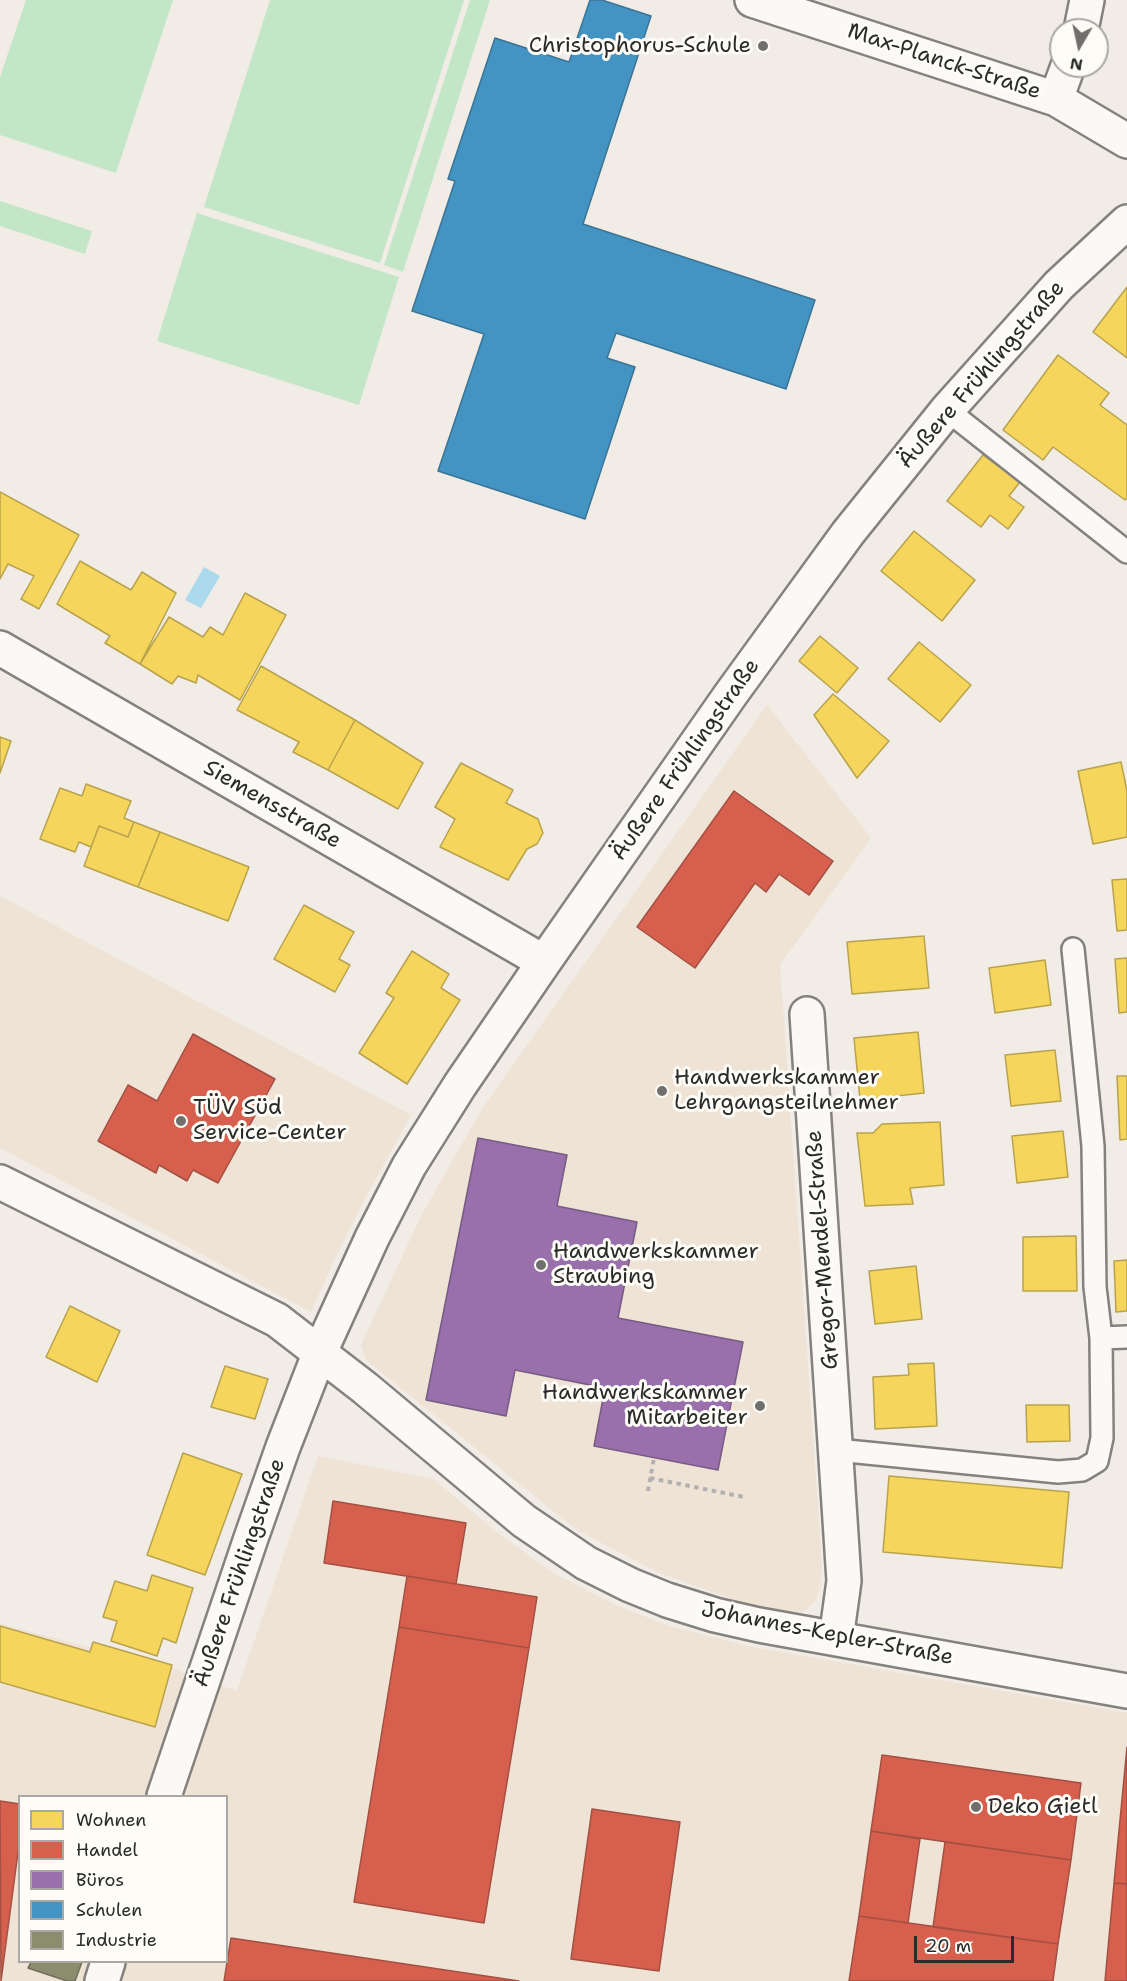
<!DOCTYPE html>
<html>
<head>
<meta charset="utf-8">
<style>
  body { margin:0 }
  #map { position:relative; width:1127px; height:1981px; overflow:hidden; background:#f1ece6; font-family:"Shantell Sans",sans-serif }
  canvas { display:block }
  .legend { position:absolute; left:18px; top:1795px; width:210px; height:168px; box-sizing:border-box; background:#fdfcf7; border:2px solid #a9a8a5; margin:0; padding:8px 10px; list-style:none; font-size:18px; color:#2b2b2b }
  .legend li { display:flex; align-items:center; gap:12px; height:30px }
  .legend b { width:30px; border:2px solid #a9a8a5 }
  .north { position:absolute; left:1049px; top:18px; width:60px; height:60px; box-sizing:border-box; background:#fdfcf7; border:2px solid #a9a8a5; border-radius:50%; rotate:189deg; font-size:16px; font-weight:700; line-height:24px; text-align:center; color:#2b2b2b }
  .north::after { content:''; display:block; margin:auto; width:21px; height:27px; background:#706f6c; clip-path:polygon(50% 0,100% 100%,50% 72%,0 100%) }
  .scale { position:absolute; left:914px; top:1936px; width:100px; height:27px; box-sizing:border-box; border:3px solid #2b2b2b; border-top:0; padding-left:8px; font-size:18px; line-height:21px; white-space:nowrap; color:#2b2b2b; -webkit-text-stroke:4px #fdfcf7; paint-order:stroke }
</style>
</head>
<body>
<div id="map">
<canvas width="1127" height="1981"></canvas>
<ul class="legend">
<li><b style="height:16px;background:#f6d55c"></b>Wohnen</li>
<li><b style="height:16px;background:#d6604d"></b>Handel</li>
<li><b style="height:16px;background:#9970ab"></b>Büros</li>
<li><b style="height:16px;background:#4393c3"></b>Schulen</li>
<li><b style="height:16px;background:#8c8c6e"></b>Industrie</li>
</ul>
<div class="north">N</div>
<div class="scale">20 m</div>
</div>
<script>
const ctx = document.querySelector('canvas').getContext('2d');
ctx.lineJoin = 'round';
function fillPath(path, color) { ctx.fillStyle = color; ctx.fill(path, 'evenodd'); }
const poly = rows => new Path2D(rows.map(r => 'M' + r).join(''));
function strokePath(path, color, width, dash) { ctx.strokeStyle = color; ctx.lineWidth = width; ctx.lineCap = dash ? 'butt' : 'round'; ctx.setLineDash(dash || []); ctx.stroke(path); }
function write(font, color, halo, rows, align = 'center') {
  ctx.font = font + ' "Shantell Sans",sans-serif'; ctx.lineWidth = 6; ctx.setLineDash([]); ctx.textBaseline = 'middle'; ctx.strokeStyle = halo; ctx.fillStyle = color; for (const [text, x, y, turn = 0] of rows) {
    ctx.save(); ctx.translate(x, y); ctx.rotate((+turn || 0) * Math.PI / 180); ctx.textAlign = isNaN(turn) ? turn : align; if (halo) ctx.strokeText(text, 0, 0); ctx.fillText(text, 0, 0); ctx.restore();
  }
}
const built = poly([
  [767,705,871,838,780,965,822,1567,821,1584,816,1599,807,1609,794,1615,773,1614,657,1572,577,1530,366,1360,361,1345,421,1216,482,1109],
  [0,896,411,1115,368,1193,335,1258,311,1312,0,1148],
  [318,1456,433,1479,497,1532,553,1573,616,1605,669,1626,748,1646,1127,1713,1127,1981,0,1981,0,1624,171,1668,237,1691],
  [20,1796,226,1796,226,1962,20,1962]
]);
const green = poly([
  [26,0,173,0,116,173,0,135,0,77],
  [270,0,464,0,380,263,204,207],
  [470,0,490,0,403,272,384,265],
  [0,201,92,231,85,254,0,226],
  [197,213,399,277,359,405,157,341]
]);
const water = poly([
  [204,567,220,576,201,608,185,600]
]);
const homes = poly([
  [1127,287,1127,358,1093,332,1127,287],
  [1058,355,1109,393,1100,405,1127,425,1127,498,1125,500,1053,447,1043,460,1003,430,1058,355],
  [983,455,1020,482,1009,496,1024,507,1008,529,990,515,981,527,947,501,983,455],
  [0,492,79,535,39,609,21,599,34,576,8,564,0,579,0,492],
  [914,531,975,580,942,621,881,571,914,531],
  [80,561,131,590,142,572,176,593,140,664,105,643,110,636,57,604,80,561],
  [245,593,286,615,240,700,198,675,196,683,178,676,172,684,140,664,169,617,203,637,210,627,223,635,245,593],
  [820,636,858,668,837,693,799,661,820,636],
  [919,642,971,685,940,722,888,679,919,642],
  [261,666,355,720,328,770,293,752,299,742,237,710,261,666],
  [833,694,889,741,857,778,814,715,833,694],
  [355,720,423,763,398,809,328,770,355,720],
  [0,737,11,741,0,773,0,737],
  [1121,762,1127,791,1127,837,1093,844,1078,771,1121,762],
  [461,763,513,790,506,803,538,819,543,833,537,844,527,849,508,880,440,847,455,819,435,807,461,763],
  [86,784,131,801,124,818,134,822,128,837,99,826,91,847,79,842,75,852,40,839,60,788,82,796,86,784],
  [134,822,160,832,138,887,84,866,99,826,128,837,134,822],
  [160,832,249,867,228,921,138,887,160,832],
  [1127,879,1127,930,1117,931,1112,880,1127,879],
  [304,905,354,932,339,959,350,965,335,992,274,959,304,905],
  [924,936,929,988,852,994,847,942,924,936],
  [412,951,449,974,441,988,460,1000,407,1084,359,1053,394,998,386,993,412,951],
  [1127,958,1127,1012,1119,1013,1115,959,1127,958],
  [1045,960,1051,1005,995,1013,989,968,1045,960],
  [918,1032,924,1093,860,1100,854,1038,918,1032],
  [1055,1050,1061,1101,1011,1106,1005,1055,1055,1050],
  [1117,1076,1127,1076,1127,1139,1120,1140,1117,1076],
  [940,1122,944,1185,910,1188,913,1204,865,1206,857,1133,873,1133,882,1124,940,1122],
  [1063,1131,1068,1177,1017,1183,1012,1136,1063,1131],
  [1076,1236,1077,1291,1023,1291,1023,1237,1076,1236],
  [1127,1260,1127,1311,1116,1312,1114,1261,1127,1260],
  [916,1266,922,1319,875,1324,869,1271,916,1266],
  [70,1306,120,1331,97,1382,46,1357,70,1306],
  [934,1363,937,1426,875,1429,873,1377,909,1375,908,1364,934,1363],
  [225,1366,268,1379,255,1419,211,1407,225,1366],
  [1026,1405,1069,1405,1070,1441,1027,1442,1026,1405],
  [183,1453,242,1474,205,1575,147,1555,183,1453],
  [889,1476,1069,1492,1062,1568,883,1552,889,1476],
  [152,1575,193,1588,176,1643,163,1638,157,1656,111,1641,117,1621,103,1617,115,1581,147,1591,152,1575],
  [0,1626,90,1652,93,1642,172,1665,155,1727,0,1682,0,1626]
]);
const shops = poly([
  [734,791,833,861,809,895,779,874,766,892,755,883,695,968,637,927,734,791],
  [193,1034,275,1079,218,1183,193,1170,187,1181,159,1165,156,1173,98,1141,128,1085,157,1101,193,1034],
  [333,1501,466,1523,456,1584,324,1563,333,1501],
  [407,1576,537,1597,529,1648,399,1627,407,1576],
  [399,1627,529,1648,484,1923,354,1902,399,1627],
  [1127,1747,1127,1884,1114,1883,1127,1747],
  [882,1755,1081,1783,1071,1860,871,1831,882,1755],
  [0,1801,20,1804,20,1837,1,1981,0,1801],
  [592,1809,680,1822,659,1971,571,1959,592,1809],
  [871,1831,920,1839,908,1923,859,1916,871,1831],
  [945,1842,1071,1860,1058,1944,933,1927,945,1842],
  [1114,1883,1127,1884,1127,1981,1105,1981,1114,1883],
  [859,1916,1058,1944,1053,1981,849,1981,859,1916],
  [231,1938,519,1981,224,1981,231,1938]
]);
const offices = poly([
  [478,1138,567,1155,557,1206,637,1222,618,1318,743,1342,718,1470,594,1446,605,1388,515,1370,506,1416,426,1400,478,1138]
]);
const schools = poly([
  [590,0,602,0,651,16,583,224,815,300,786,389,616,333,607,358,635,367,585,519,438,471,484,334,412,311,455,181,448,179,495,38,569,62,590,0]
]);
const industry = poly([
  [31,1962,82,1962,75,1981,67,1981,28,1968,31,1962]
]);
const path = poly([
  [650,1478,744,1497],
  [648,1491,654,1458]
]);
const service = poly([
  [947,410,1127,552],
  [1101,1338,1127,1337],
  [837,1450,1058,1472,1082,1470,1097,1461,1102,1438,1101,1338,1095,1287,1093,1146,1073,949]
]);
const minor = poly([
  [752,0,1056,99,1127,141],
  [1081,30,1087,0],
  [1056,99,1068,66],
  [0,648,544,962],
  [807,1014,844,1581,836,1639],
  [0,1182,277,1320,365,1388,524,1521,586,1563,630,1585,667,1600,715,1615,759,1625,1127,1691],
  [164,1796,250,1541,283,1447,320,1352,372,1238,409,1166,460,1085,544,962,731,694,848,533,947,410,1059,285,1127,222],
  [102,1981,108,1962]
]);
const markers = [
  [763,46,6,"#706f6c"],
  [662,1091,6,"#706f6c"],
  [181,1121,6,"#706f6c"],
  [541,1265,6,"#706f6c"],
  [760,1406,6,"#706f6c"],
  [976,1807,6,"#706f6c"]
];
const poiNames = [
  ["Christophorus-Schule",751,46,"right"],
  ["Handwerkskammer",674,1078],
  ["Lehrgangsteilnehmer",674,1103],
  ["TÜV Süd",193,1108],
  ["Service-Center",193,1133],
  ["Handwerkskammer",553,1252],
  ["Straubing",553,1277],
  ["Handwerkskammer",748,1393,"right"],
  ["Mitarbeiter",748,1418,"right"],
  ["Deko Gietl",988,1807]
];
const streetNames = [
  ["Max-Planck-Straße",944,62,18],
  ["Äußere Frühlingstraße",982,375,-49],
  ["Äußere Frühlingstraße",686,760,-55],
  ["Siemensstraße",272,805,30],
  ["Gregor-Mendel-Straße",823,1250,-94],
  ["Äußere Frühlingstraße",240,1573,-71],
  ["Johannes-Kepler-Straße",827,1634,11]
];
fillPath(built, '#eee3d4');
fillPath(green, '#c3e6c7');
fillPath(water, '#acdaed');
fillPath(homes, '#f6d55c');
strokePath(homes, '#b9a24d', 1.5);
fillPath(shops, '#d6604d');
strokePath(shops, '#a35043', 1.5);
fillPath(offices, '#9970ab');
strokePath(offices, '#785b85', 1.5);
fillPath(schools, '#4393c3');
strokePath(schools, '#3c7495', 1.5);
fillPath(industry, '#8c8c6e');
strokePath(industry, '#6f6f5a', 1.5);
strokePath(service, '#84827f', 26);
strokePath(minor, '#84827f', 38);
strokePath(path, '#b3b1b0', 4, [4.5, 4.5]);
strokePath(service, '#faf9f6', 21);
strokePath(minor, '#faf9f6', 33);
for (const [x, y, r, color] of markers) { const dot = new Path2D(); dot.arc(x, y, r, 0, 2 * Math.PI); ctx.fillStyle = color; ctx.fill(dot); strokePath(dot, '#fdfcf7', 2); }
write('22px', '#2b2b2b', '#fdfcf7', poiNames, 'left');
write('22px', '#2b2b2b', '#fdfcf7', streetNames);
</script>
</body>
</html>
